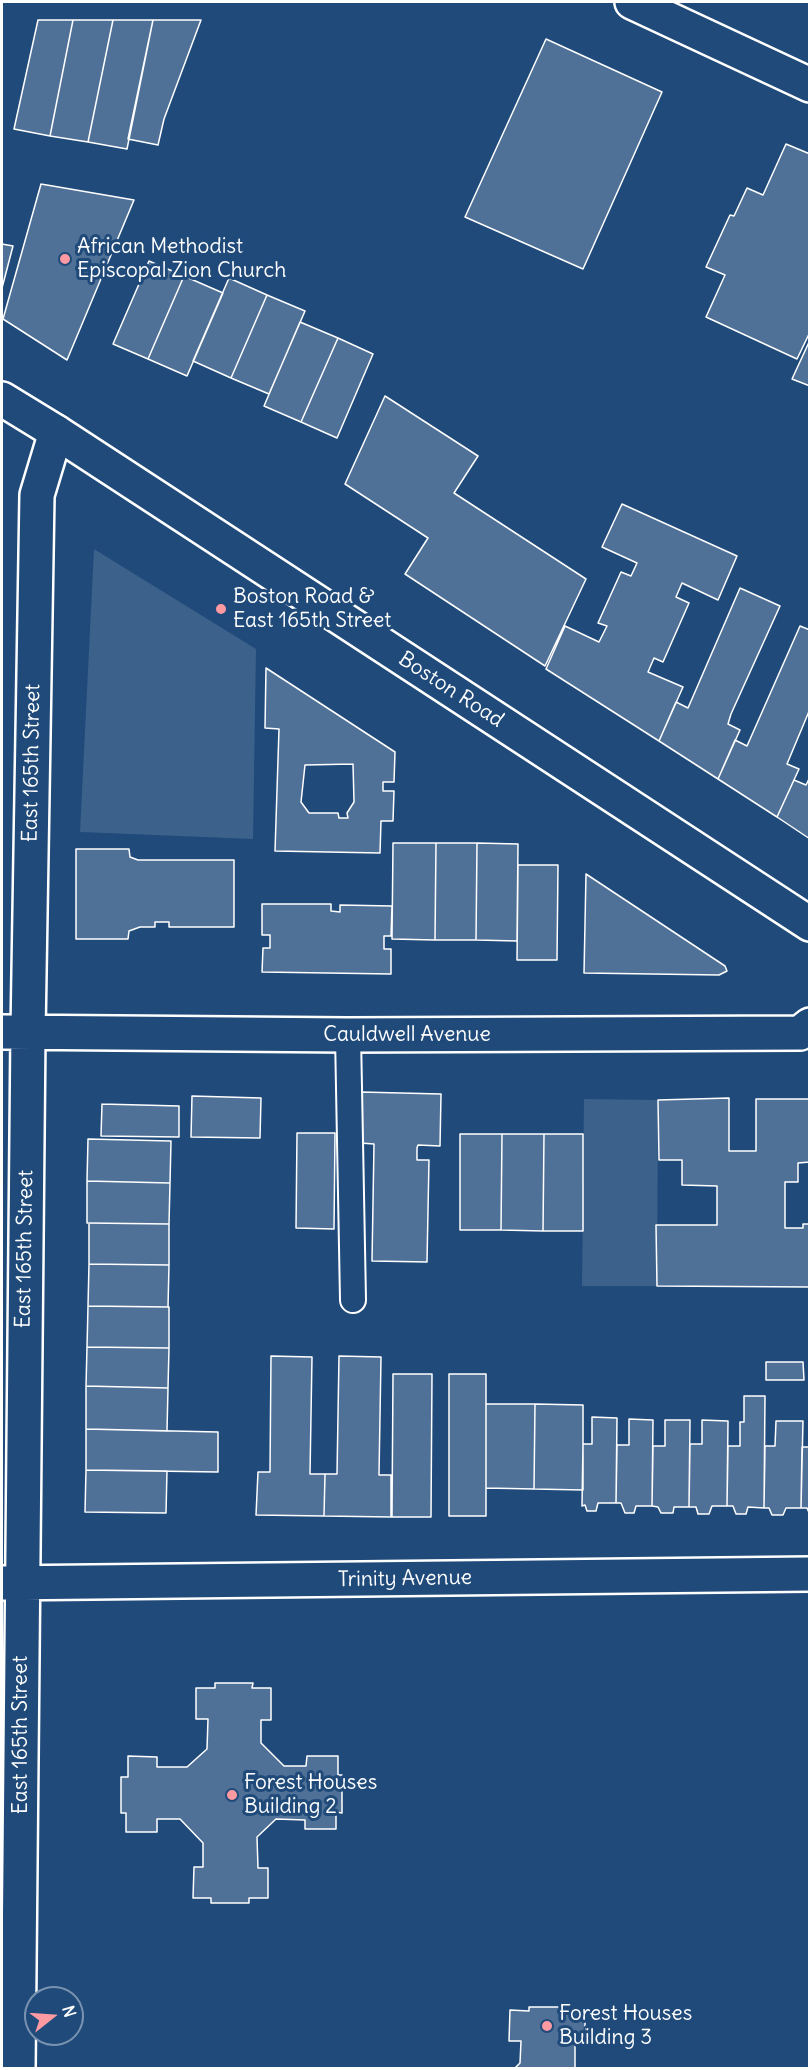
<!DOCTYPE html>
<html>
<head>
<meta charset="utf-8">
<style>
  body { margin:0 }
  #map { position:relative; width:811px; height:2070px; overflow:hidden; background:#1f4a7a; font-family:Delius,sans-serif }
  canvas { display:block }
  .frame { position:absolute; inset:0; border:3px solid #fff; pointer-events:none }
  .north { position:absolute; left:24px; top:1986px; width:60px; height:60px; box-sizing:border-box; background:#1f4a7a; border:2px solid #7992af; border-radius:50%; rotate:73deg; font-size:16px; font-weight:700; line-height:24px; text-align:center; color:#fff }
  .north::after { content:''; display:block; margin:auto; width:21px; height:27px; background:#ff9aa2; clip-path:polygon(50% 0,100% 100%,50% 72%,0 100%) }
</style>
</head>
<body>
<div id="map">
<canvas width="811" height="2070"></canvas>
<div class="frame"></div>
<div class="north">N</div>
</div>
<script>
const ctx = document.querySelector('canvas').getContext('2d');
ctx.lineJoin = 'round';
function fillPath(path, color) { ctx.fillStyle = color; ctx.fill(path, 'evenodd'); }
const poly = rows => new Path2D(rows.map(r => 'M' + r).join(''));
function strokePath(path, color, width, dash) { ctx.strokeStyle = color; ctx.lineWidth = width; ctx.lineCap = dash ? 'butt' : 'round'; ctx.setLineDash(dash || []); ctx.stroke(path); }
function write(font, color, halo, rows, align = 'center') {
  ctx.font = font + ' Delius,sans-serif'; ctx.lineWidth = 6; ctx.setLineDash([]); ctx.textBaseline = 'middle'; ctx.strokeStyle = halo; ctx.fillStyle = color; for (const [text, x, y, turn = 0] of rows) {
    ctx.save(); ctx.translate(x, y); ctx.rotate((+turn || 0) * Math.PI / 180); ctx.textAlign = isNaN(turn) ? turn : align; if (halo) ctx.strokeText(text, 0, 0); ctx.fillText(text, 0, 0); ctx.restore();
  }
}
const green = poly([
  [94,549,256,649,253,839,80,832],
  [584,1099,658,1100,657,1286,582,1286]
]);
const building = poly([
  [38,20,73,20,50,136,14,129,38,20],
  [73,20,113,20,88,142,50,136,73,20],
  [113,20,153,20,127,149,88,142,113,20],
  [153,20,201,20,164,119,158,145,128,139,153,20],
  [546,39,662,92,583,269,465,217,546,39],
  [786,144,810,154,810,332,797,359,706,317,725,275,706,267,730,215,734,216,747,188,763,195,786,144],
  [41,184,134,200,67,360,3,319,41,184],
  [2,244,13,246,2,288,2,244],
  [149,261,184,276,148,359,113,344,149,261],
  [184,276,223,293,187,376,148,359,184,276],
  [229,278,267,295,231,378,193,361,229,278],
  [267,295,305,311,269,394,231,378,267,295],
  [300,322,338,338,301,422,264,406,300,322],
  [338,338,373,354,337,438,301,422,338,338],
  [810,340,810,386,792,379,810,340],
  [385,396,478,456,454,493,586,579,545,666,405,574,428,538,345,484,385,396],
  [622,504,737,556,718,600,682,583,676,597,689,603,663,662,654,658,648,672,683,687,659,741,546,669,565,626,599,642,607,626,598,623,621,572,631,576,637,563,602,547,622,504],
  [740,588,780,606,731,714,728,724,740,730,718,779,659,741,676,702,688,708,740,588],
  [800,626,810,630,810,709,787,764,799,769,777,817,718,779,735,740,747,746,800,626],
  [266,668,395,752,394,782,383,782,383,791,394,791,393,821,381,821,380,853,275,851,279,729,265,728,266,668],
  [353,764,354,802,347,813,348,818,339,818,338,813,309,813,301,802,305,765,353,764],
  [810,777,810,839,777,817,794,780,806,785,810,777],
  [393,843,436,843,435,940,392,939,393,843],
  [436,843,477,843,476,940,435,940,436,843],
  [477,843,518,844,517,941,476,940,477,843],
  [76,849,129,849,130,857,138,860,234,860,234,927,169,927,169,922,155,922,155,927,140,927,129,931,128,939,76,939,76,849],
  [518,865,558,865,557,960,517,960,518,865],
  [586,874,725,966,727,971,719,975,584,973,586,874],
  [262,904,331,904,331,911,340,912,340,905,392,906,391,936,384,936,384,949,391,949,391,974,262,972,263,948,270,948,270,935,262,935,262,904],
  [361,1092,441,1094,440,1146,418,1145,417,1148,417,1160,429,1160,427,1262,372,1261,374,1144,360,1143,361,1092],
  [192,1096,261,1098,260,1138,191,1137,192,1096],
  [729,1098,729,1151,756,1151,756,1099,810,1099,810,1162,798,1163,798,1182,785,1182,785,1228,803,1228,803,1224,810,1224,810,1287,657,1286,656,1225,717,1225,717,1186,682,1185,682,1160,659,1160,658,1100,729,1098],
  [102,1104,179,1106,179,1137,101,1136,102,1104],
  [297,1133,335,1133,334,1229,296,1228,297,1133],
  [460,1134,502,1134,501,1230,460,1230,460,1134],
  [502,1134,544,1134,543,1231,501,1230,502,1134],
  [544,1134,583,1134,583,1231,543,1231,544,1134],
  [88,1139,171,1141,170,1183,87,1181,88,1139],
  [87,1181,170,1183,169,1224,87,1223,87,1181],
  [89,1223,169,1224,169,1265,89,1264,89,1223],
  [89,1264,169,1265,168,1307,88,1306,89,1264],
  [88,1306,169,1307,169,1348,87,1347,88,1306],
  [87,1347,169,1348,168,1388,86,1386,87,1347],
  [271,1356,312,1357,310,1474,325,1474,324,1516,256,1515,258,1472,270,1472,271,1356],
  [339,1356,381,1357,379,1475,391,1475,391,1517,324,1516,325,1474,337,1474,339,1356],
  [766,1362,803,1362,804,1380,766,1380,766,1362],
  [393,1374,432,1374,431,1517,392,1517,393,1374],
  [449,1374,486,1374,486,1516,449,1516,449,1374],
  [86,1386,168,1388,167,1431,86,1429,86,1386],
  [744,1396,765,1396,764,1508,748,1507,746,1514,736,1514,733,1506,727,1506,728,1446,740,1446,740,1422,744,1422,744,1396],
  [486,1404,535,1404,534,1489,486,1488,486,1404],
  [535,1404,583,1405,583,1490,534,1489,535,1404],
  [592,1417,617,1418,616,1503,598,1503,596,1511,587,1511,585,1505,582,1506,583,1444,592,1444,592,1417],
  [629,1419,653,1420,652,1506,636,1506,634,1513,625,1513,621,1503,616,1503,617,1445,629,1445,629,1419],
  [665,1420,690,1420,689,1507,674,1507,673,1513,661,1513,658,1507,652,1506,653,1446,665,1446,665,1420],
  [702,1420,728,1421,727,1506,712,1506,709,1514,698,1514,696,1507,689,1507,690,1444,702,1444,702,1420],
  [776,1421,803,1421,801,1508,786,1508,783,1515,772,1515,769,1508,764,1508,765,1446,775,1446,776,1421],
  [86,1429,218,1432,218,1472,86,1470,86,1429],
  [802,1447,810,1447,810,1515,807,1508,801,1508,802,1447],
  [86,1470,167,1471,166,1513,85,1512,86,1470],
  [215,1683,253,1683,252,1688,271,1688,271,1720,261,1720,261,1743,284,1766,306,1766,307,1756,338,1756,338,1775,342,1775,342,1813,336,1812,336,1829,305,1829,305,1820,276,1819,257,1837,258,1868,268,1868,268,1898,249,1898,249,1903,211,1903,211,1898,193,1898,194,1867,203,1867,203,1843,180,1819,157,1819,157,1832,126,1832,126,1813,121,1813,121,1777,128,1777,128,1756,157,1757,157,1767,187,1767,207,1749,208,1719,196,1719,196,1688,215,1688,215,1683],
  [529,2007,565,2007,565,2011,585,2012,585,2040,575,2040,575,2068,515,2068,520,2063,521,2041,509,2041,510,2010,529,2011,529,2007]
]);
const lane = poly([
  [348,1035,353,1300]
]);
const street = poly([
  [632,2,810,85],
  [2,1032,348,1035,800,1033,810,1025],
  [2,1583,810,1574],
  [18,2068,28,1032,37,495,56,432]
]);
const secondary = poly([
  [2,399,56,432,810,924]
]);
const markers = [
  [65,259,6,"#ff9aa2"],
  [221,609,6,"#ff9aa2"],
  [232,1795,6,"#ff9aa2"],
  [547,2026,6,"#ff9aa2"]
];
const poiNames = [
  ["African Methodist",77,247],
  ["Episcopal Zion Church",77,271],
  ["Boston Road &",233,597],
  ["East 165th Street",233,621],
  ["Forest Houses",244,1783],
  ["Building 2",244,1807],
  ["Forest Houses",559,2014],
  ["Building 3",559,2038]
];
const streetNames = [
  ["Boston Road",451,690,33],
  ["East 165th Street",32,763,-89],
  ["Cauldwell Avenue",407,1035],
  ["East 165th Street",25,1249,-89],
  ["Trinity Avenue",405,1579,-1],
  ["East 165th Street",21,1735,-90]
];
fillPath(green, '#3c618b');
fillPath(building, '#507197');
strokePath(building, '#fff', 1.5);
strokePath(lane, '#fff', 28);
strokePath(street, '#fff', 38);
strokePath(secondary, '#fff', 38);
strokePath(lane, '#1f4a7a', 24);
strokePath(street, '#1f4a7a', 33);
strokePath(secondary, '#1f4a7a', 33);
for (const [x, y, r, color] of markers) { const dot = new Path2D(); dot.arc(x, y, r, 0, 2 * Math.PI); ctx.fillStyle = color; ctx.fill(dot); strokePath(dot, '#1f4a7a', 2); }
write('21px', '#fff', '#1f4a7a', poiNames, 'left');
write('21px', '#fff', '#1f4a7a', streetNames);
</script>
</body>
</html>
